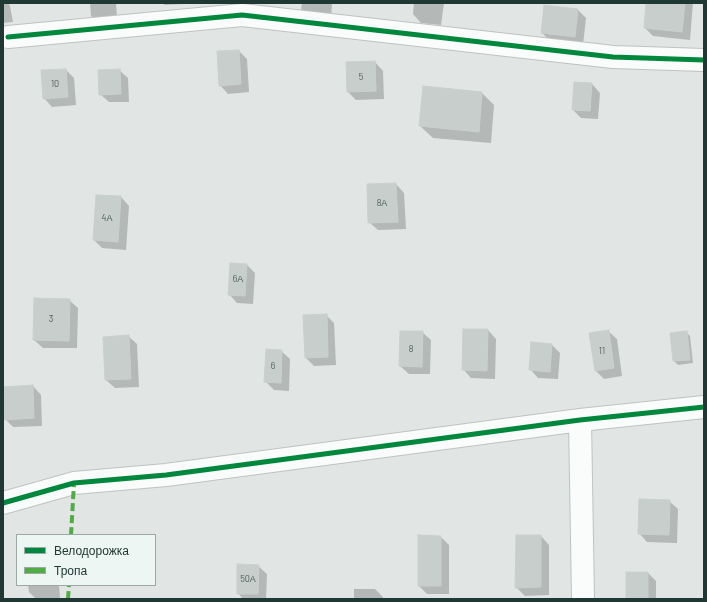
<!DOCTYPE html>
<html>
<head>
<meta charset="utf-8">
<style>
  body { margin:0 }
  #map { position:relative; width:707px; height:602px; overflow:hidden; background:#e1e6e4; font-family:Barlow,sans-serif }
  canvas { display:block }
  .frame { position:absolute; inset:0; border:4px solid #203833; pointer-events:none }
  .legend { position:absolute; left:16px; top:534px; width:140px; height:52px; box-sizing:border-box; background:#eef6f3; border:1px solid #9caaa6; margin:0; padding:5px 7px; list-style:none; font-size:12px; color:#203833 }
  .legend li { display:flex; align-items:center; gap:8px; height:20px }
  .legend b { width:20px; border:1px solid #9caaa6 }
</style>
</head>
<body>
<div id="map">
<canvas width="707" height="602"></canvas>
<div class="frame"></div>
<ul class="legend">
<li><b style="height:5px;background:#00873e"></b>Велодорожка</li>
<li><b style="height:5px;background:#52ac45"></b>Тропа</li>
</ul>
</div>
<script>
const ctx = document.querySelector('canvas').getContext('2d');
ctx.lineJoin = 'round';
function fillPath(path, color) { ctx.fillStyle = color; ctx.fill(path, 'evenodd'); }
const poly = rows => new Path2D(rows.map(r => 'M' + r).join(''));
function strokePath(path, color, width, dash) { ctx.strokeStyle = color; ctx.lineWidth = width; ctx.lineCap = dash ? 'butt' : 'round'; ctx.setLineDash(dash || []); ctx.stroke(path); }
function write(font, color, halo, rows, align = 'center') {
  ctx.font = font + ' Barlow,sans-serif'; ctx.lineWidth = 3.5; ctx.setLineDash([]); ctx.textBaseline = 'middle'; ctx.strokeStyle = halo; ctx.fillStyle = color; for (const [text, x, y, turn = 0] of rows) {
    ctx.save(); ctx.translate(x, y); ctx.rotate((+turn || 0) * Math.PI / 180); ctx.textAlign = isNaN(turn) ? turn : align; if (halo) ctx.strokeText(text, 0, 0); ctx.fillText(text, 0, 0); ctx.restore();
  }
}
const shadow = poly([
  [3,3,8,3,10,6,13,22,3,23],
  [90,3,116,3,117,18,95,20,91,16],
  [162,3,183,3,183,4,165,5],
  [302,3,332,3,331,18,310,17,301,9],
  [414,3,444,3,441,25,421,23,413,14],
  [647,3,693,3,690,40,653,36,645,28],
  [578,10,586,18,583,45,550,41,542,33],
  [239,51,247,59,249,92,228,94,220,85],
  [375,62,383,71,384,99,356,100,348,92],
  [66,70,74,78,76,105,52,107,44,98],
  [119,70,128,78,129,102,109,102,100,94],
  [575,83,592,84,600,93,598,119,581,118,573,110],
  [424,88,482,93,494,105,491,143,433,138,420,126],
  [396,184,404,193,406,229,378,230,369,222],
  [121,197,129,206,126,250,102,248,94,240],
  [247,265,255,273,253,304,237,303,229,294],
  [69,300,78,308,77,348,43,348,34,340],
  [326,315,334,323,336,365,314,366,306,358],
  [488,330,496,339,495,379,471,378,463,369],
  [608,331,617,339,622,376,604,379,596,371],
  [422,332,431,340,430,374,409,374,400,366],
  [686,332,690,336,693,363,678,365,674,361],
  [128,336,137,344,139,387,115,388,106,380],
  [552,345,560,353,558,379,538,378,530,369],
  [281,351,290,359,289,391,274,390,266,382],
  [33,386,41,395,42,426,13,427,5,419],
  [669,501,678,509,677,543,647,542,639,533],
  [541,536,549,545,549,595,525,596,516,587],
  [441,537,449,545,449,594,427,594,419,586],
  [258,566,267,574,266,599,243,599,238,593],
  [648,573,656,581,656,599,628,599,627,598],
  [28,585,59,585,60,598,36,599,29,592],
  [354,589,375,589,383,597,383,599,354,599]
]);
const building = poly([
  [646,3,685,3,682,32,644,28,646,3],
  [544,5,578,9,575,37,541,33,544,5],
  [239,50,241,84,219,86,217,51,239,50],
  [375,61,376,91,347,92,346,62,375,61],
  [66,69,68,97,43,99,41,70,66,69],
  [120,69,121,94,99,95,98,70,120,69],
  [574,82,592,83,590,111,572,110,574,82],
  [423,86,482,92,479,132,419,126,423,86],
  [396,183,398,222,368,223,367,184,396,183],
  [96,195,121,196,118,242,93,240,96,195],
  [230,263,247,264,245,296,228,295,230,263],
  [34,298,70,299,69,341,33,340,34,298],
  [327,314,328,357,305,358,303,315,327,314],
  [463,329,488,329,487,371,462,370,463,329],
  [609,330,614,368,595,371,589,333,609,330],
  [400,331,423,331,422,367,399,366,400,331],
  [687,331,690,360,673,361,670,333,687,331],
  [129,335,131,379,105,380,103,337,129,335],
  [531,342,552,344,550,372,529,370,531,342],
  [266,349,282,350,281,383,264,382,266,349],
  [33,385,34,418,4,420,3,387,33,385],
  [639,499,670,500,669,535,638,534,639,499],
  [418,535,441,536,441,586,418,586,418,535],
  [516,535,541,535,541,587,515,588,516,535],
  [237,564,259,565,258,594,237,594,237,564],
  [626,572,648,572,648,598,626,599,626,572]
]);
const minor = poly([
  [8,37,242,15,613,57,704,60],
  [580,420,583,599],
  [3,503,74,483,166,475,580,420,704,407]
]);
const quiet = poly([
  [71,535,74,483],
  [68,599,69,585]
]);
const cycleway = poly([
  [8,37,242,15,613,57,704,60],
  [3,503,74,483,166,475,580,420,704,407]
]);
const numberNames = [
  ["5",361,77],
  ["10",55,84],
  ["8А",382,203],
  ["4А",107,218],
  ["6А",238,279],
  ["3",51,319],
  ["8",411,349],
  ["11",602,351],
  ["6",273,366],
  ["50А",248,579]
];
fillPath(shadow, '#0003');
fillPath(building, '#c8cecc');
strokePath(building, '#cacfcd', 1);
strokePath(minor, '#bec3c1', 24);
strokePath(minor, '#fafbfb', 22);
strokePath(quiet, '#52ac45', 4, [8, 4]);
strokePath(cycleway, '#00873e', 5);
write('9px', '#4b5e5a', null, numberNames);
</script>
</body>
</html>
